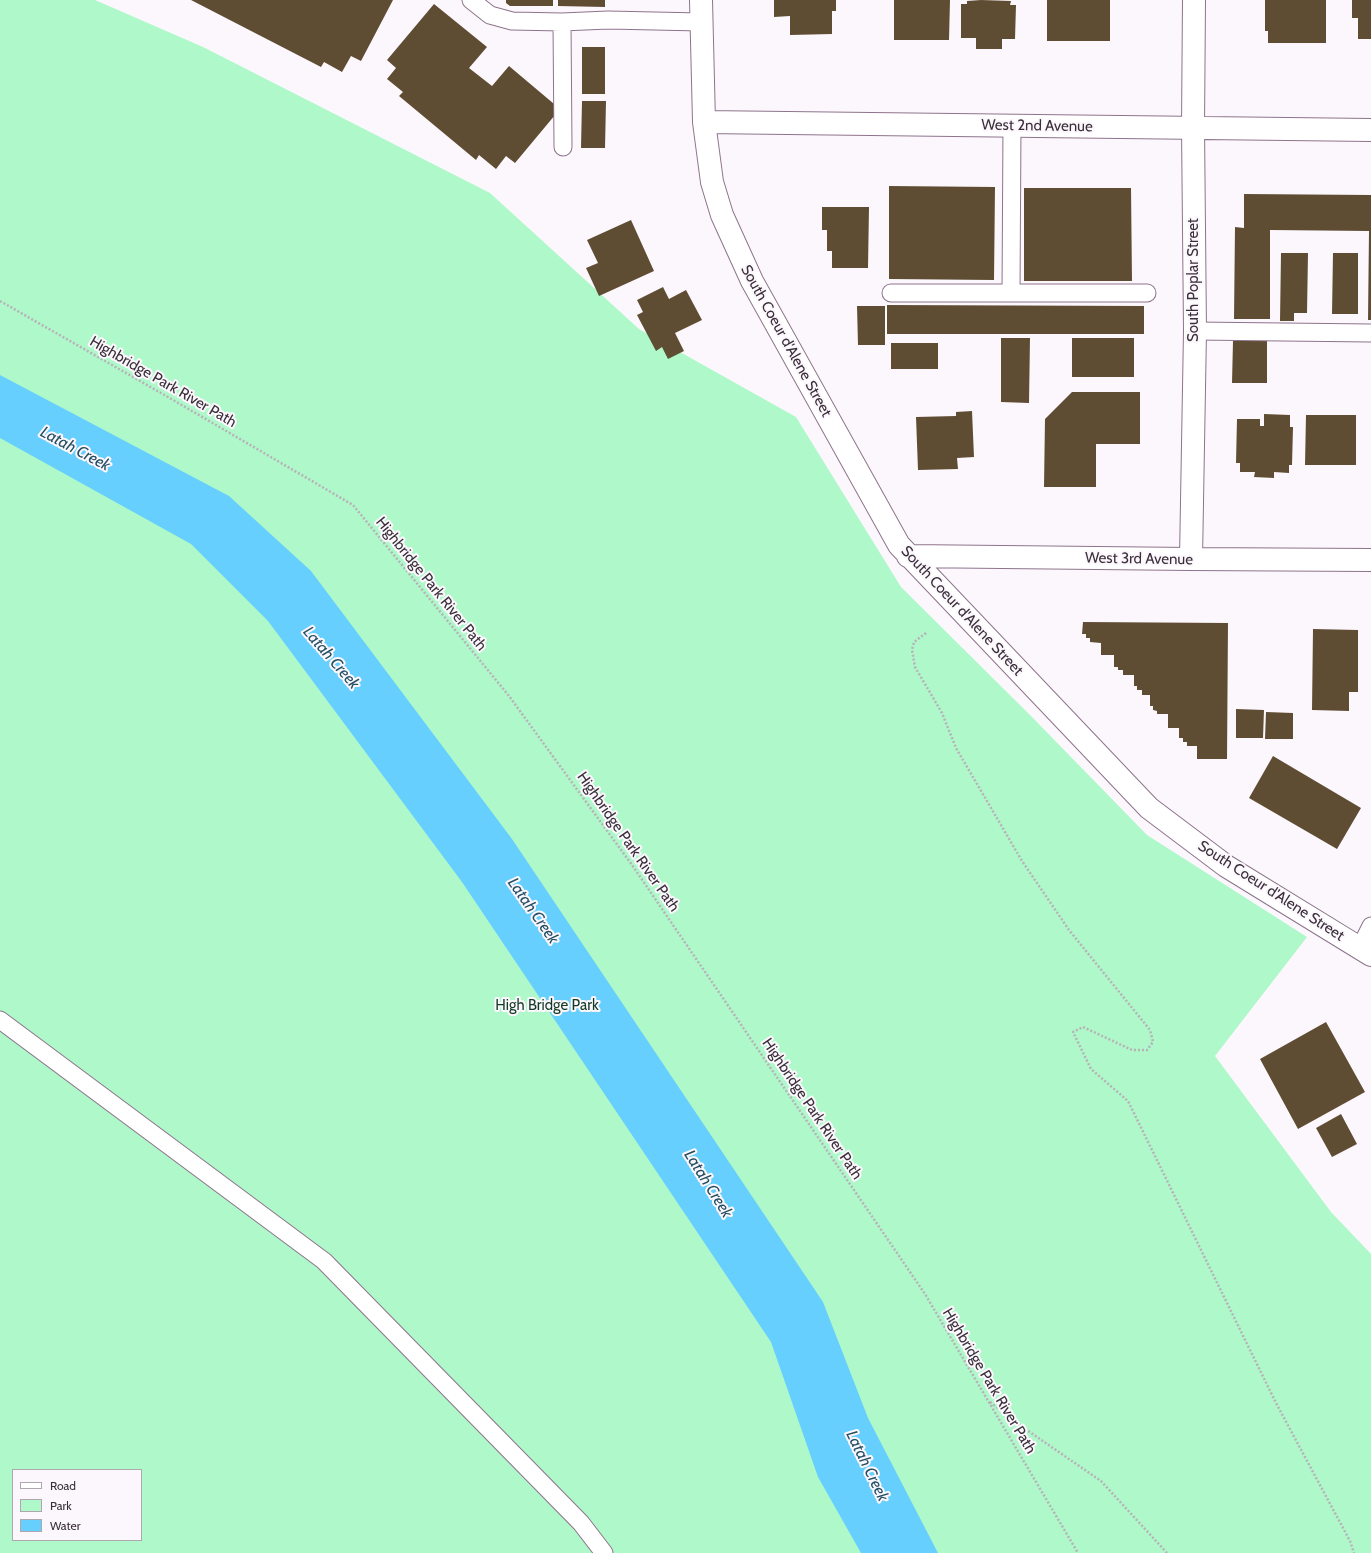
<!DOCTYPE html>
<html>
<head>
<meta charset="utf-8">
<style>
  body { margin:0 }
  #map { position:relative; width:1371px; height:1553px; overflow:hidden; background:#fcf7fc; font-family:Cabin,sans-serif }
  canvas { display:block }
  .legend { position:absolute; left:12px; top:1469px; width:130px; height:72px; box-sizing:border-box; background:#fcf7fc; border:1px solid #aea7ae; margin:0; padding:5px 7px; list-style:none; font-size:12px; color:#392f39 }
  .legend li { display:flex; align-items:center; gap:8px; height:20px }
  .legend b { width:20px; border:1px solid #aea7ae }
</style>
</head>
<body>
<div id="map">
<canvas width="1371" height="1553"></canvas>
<ul class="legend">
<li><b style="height:5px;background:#fff"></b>Road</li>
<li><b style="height:11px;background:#aef8ca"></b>Park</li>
<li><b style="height:11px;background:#66cffe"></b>Water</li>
</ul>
</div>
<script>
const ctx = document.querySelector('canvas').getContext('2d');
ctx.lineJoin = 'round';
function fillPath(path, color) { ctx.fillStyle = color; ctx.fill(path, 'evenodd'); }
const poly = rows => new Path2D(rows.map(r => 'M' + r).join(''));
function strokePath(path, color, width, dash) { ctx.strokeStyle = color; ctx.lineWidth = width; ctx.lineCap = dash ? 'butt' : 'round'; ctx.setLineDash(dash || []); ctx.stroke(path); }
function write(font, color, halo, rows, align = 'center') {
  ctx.font = font + ' Cabin,sans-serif'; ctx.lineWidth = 4; ctx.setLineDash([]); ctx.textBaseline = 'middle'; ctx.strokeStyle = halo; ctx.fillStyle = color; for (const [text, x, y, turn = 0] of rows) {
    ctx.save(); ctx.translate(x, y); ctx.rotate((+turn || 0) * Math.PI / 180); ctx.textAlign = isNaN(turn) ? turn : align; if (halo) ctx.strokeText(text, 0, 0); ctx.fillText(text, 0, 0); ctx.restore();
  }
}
const green = poly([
  [0,0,95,0,203,47,490,193,639,329,796,417,901,587,1031,716,1147,835,1307,937,1215,1056,1331,1212,1371,1254,1371,1553,0,1553],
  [13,1470,141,1470,141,1540,13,1540]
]);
const water = poly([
  [0,375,229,496,311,571,512,839,823,1302,868,1418,938,1553,861,1553,818,1477,771,1342,462,882,268,621,191,544,0,438]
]);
const building = poly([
  [191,0,393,0,361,61,351,56,342,72,324,62,321,67],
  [506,0,553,0,553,6,510,6,506,3],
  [558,0,605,0,605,7,558,6],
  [774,0,836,0,836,11,832,11,832,34,790,35,790,16,774,17],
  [894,0,950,0,949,40,894,40],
  [981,0,1011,1,1010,5,1016,5,1015,39,1002,39,1002,49,976,49,976,38,961,38,961,4,967,4,967,1],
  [1047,0,1110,0,1110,41,1047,41],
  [1265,0,1326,0,1326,43,1268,43,1268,31,1265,31],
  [1352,0,1371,0,1371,39,1358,39,1358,18,1352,18],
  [434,4,487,47,469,68,492,86,509,66,560,109,515,163,506,156,496,169,479,155,476,160,399,96,403,92,387,79,396,68,387,60],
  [582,47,605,47,605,94,582,94],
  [582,101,606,101,605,148,581,148],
  [889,186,995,187,994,280,889,279],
  [1024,188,1131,188,1132,281,1024,281],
  [1244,194,1371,195,1371,320,1368,320,1369,231,1270,230,1270,319,1234,319,1235,227,1244,228],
  [822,207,869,207,868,268,832,268,832,251,827,251,827,230,822,230],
  [631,220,654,271,599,296,586,268,598,263,587,240],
  [1281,253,1308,253,1307,313,1294,313,1294,321,1280,321],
  [1333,253,1358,253,1358,314,1332,314],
  [663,287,669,299,686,290,702,320,675,333,684,351,668,359,662,347,656,351,637,315,643,312,637,300],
  [887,305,1144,306,1144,334,887,334],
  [857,306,885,306,885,345,858,345],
  [1001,338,1030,338,1029,403,1001,402],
  [1072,338,1134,338,1134,377,1072,377],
  [1233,341,1267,341,1267,383,1232,383],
  [891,343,938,343,938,369,891,369],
  [1072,392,1140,392,1140,444,1096,444,1096,487,1044,487,1045,419],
  [972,411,974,457,957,458,958,469,918,470,916,417,956,416,956,412],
  [1264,414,1290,415,1290,427,1293,427,1292,465,1289,465,1289,473,1274,472,1274,478,1254,477,1255,472,1240,472,1240,463,1236,463,1237,419,1260,419,1260,426,1264,426],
  [1306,415,1356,415,1356,465,1305,465],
  [1083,622,1228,623,1227,759,1197,759,1197,746,1187,746,1187,742,1183,742,1183,738,1179,738,1179,728,1168,728,1168,714,1157,714,1157,711,1153,710,1153,706,1150,706,1150,695,1142,695,1142,690,1137,690,1137,686,1134,686,1134,675,1123,675,1123,670,1118,670,1118,667,1114,667,1114,655,1101,655,1101,643,1090,642,1090,638,1086,638,1086,634,1082,634],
  [1313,629,1358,630,1358,692,1349,692,1349,711,1312,710],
  [1236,709,1264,710,1263,738,1236,738],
  [1266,712,1293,713,1293,739,1265,739],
  [1273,756,1361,808,1337,849,1249,798],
  [1326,1022,1365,1092,1298,1129,1260,1059],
  [1341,1114,1357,1144,1332,1157,1316,1128]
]);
const path = poly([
  [0,301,168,397,353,505,509,696,632,865,925,1294,1078,1553],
  [926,633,914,642,912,650,915,667,942,713,956,748,1022,861,1069,930,1150,1030,1153,1042,1147,1050,1132,1050,1083,1027,1073,1032,1091,1069,1128,1101,1276,1403,1350,1541,1354,1553],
  [990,1402,1021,1426,1101,1481,1167,1553]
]);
const lane = poly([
  [471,0,490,15,512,21,562,22,608,20,701,22],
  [562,22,563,147],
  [891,293,1147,293],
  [1011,293,1012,126],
  [1195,331,1371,333],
  [1360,948,1371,926],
  [0,1020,324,1261,581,1523,604,1553]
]);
const street = poly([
  [701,0,704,122,712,182,722,215,752,281,899,545,1149,808,1226,866,1371,955],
  [704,122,1371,130],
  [908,556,1191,559,1371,560],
  [1191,559,1195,331,1193,127,1194,0]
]);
const streetNames = [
  ["West 2nd Avenue",1037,126,1],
  ["South Poplar Street",1194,280,-90],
  ["South Coeur d'Alene Street",786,341,61],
  ["Highbridge Park River Path",163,382,30],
  ["West 3rd Avenue",1139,559,1],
  ["Highbridge Park River Path",431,584,51],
  ["South Coeur d'Alene Street",962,611,47],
  ["Highbridge Park River Path",628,842,55],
  ["South Coeur d'Alene Street",1271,891,33],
  ["Highbridge Park River Path",812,1109,56],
  ["Highbridge Park River Path",989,1381,59]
];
const parkNames = [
  ["High Bridge Park",547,1006]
];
const waterNames = [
  ["Latah Creek",75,449,28],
  ["Latah Creek",331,658,49],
  ["Latah Creek",533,911,55],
  ["Latah Creek",708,1184,58],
  ["Latah Creek",867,1466,64]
];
fillPath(green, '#aef8ca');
fillPath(water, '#66cffe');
fillPath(building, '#5f4d33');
strokePath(lane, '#8d748c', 19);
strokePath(street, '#8d748c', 24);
strokePath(path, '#b8b1b8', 2.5, [2, 2]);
strokePath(lane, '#fff', 17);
strokePath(street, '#fff', 22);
write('15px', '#392f39', '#fcf7fc', streetNames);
write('15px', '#123a25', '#fcf7fc', parkNames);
write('italic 16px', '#234f63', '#fcf7fc', waterNames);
</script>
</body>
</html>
